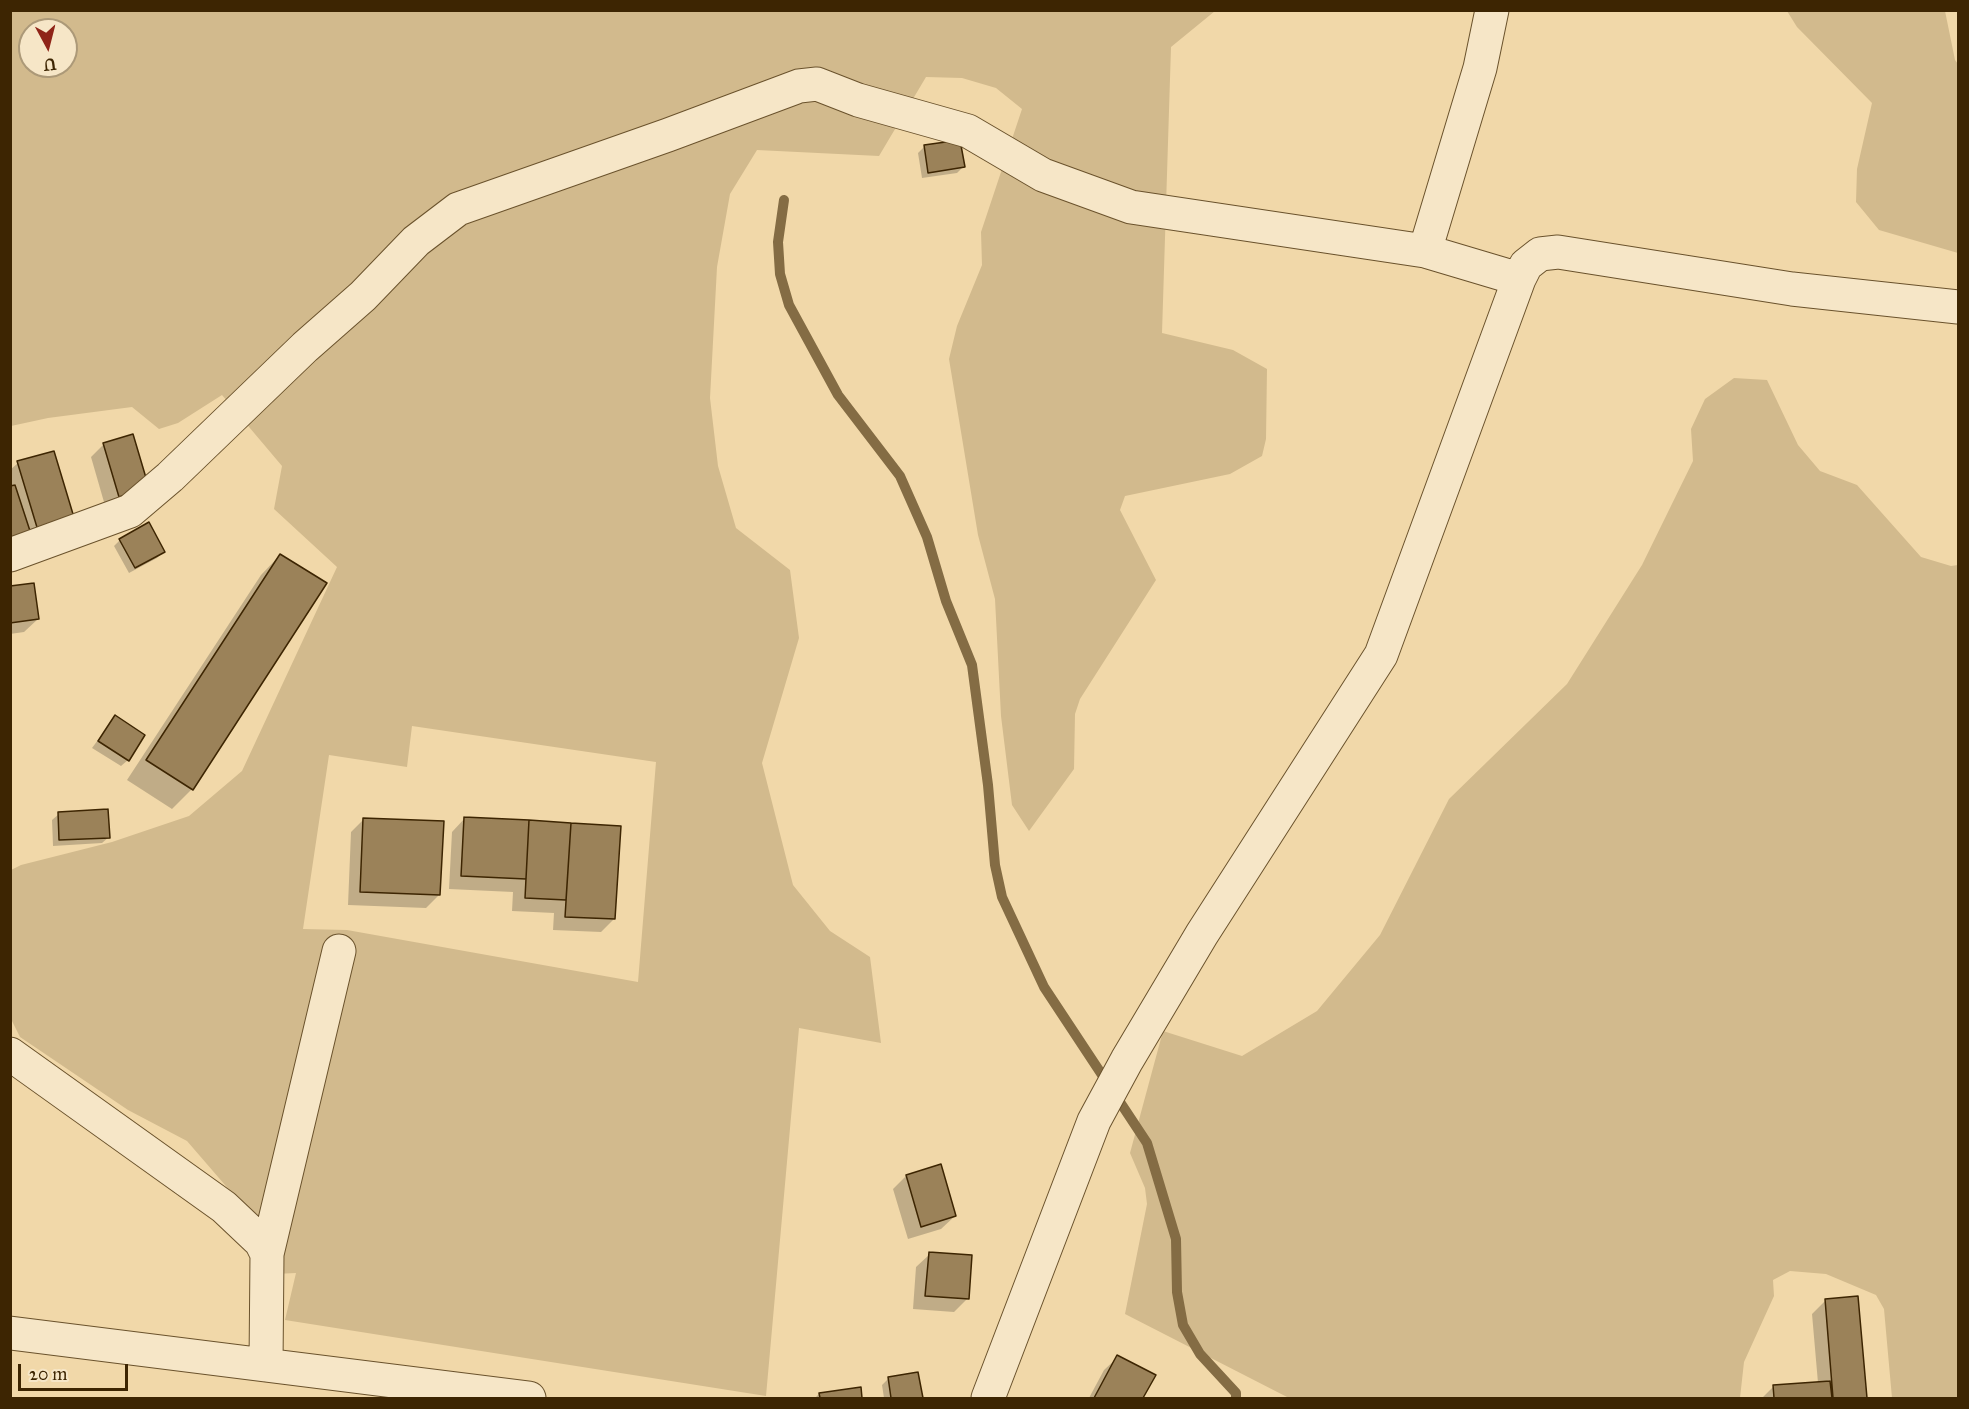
<!DOCTYPE html>
<html>
<head>
<meta charset="utf-8">
<style>
  body { margin:0 }
  #map { position:relative; width:1969px; height:1409px; overflow:hidden; background:#f1d8a9; font-family:"IM FELL Great Primer",serif }
  canvas { display:block }
  .frame { position:absolute; inset:0; border:12px solid #3d2502; pointer-events:none }
  .north { position:absolute; left:18px; top:18px; width:60px; height:60px; box-sizing:border-box; background:#f6e6c7; border:2px solid #ac9978; border-radius:50%; rotate:173deg; font-size:16px; font-weight:700; line-height:24px; text-align:center; color:#3d2502 }
  .north::after { content:''; display:block; margin:auto; width:21px; height:27px; background:#8f2418; clip-path:polygon(50% 0,100% 100%,50% 72%,0 100%) }
  .scale { position:absolute; left:18px; top:1364px; width:110px; height:27px; box-sizing:border-box; border:3px solid #3d2502; border-top:0; padding-left:8px; font-size:18px; line-height:21px; white-space:nowrap; color:#3d2502; -webkit-text-stroke:4px #f6e6c7; paint-order:stroke }
</style>
</head>
<body>
<div id="map">
<canvas width="1969" height="1409"></canvas>
<div class="frame"></div>
<div class="north">U</div>
<div class="scale">20 m</div>
</div>
<script>
const ctx = document.querySelector('canvas').getContext('2d');
ctx.lineJoin = 'round';
function fillPath(path, color) { ctx.fillStyle = color; ctx.fill(path, 'evenodd'); }
const poly = rows => new Path2D(rows.map(r => 'M' + r).join(''));
function strokePath(path, color, width, dash) { ctx.strokeStyle = color; ctx.lineWidth = width; ctx.lineCap = dash ? 'butt' : 'round'; ctx.setLineDash(dash || []); ctx.stroke(path); }
const green = poly([
  [11,11,1215,11,1171,47,1162,333,1233,350,1267,369,1266,439,1262,456,1230,474,1125,496,1120,510,1156,580,1080,699,1075,714,1074,769,1029,831,1012,805,1001,716,995,599,978,535,949,359,957,326,982,265,981,232,1022,109,996,88,962,78,926,77,879,156,757,150,730,194,717,267,710,398,718,466,736,528,790,570,799,638,762,763,793,885,830,931,870,957,881,1043,799,1028,766,1396,285,1320,296,1273,275,1274,244,1207,187,1141,128,1110,20,1037,11,1019,11,870,21,865,112,842,189,816,242,771,337,567,274,509,282,466,222,395,178,423,159,429,132,407,48,418,11,426],
  [30,30,66,30,66,66,30,66],
  [412,726,656,762,638,982,347,930,303,929,329,755,407,767],
  [1787,11,1945,11,1955,60,1958,64,1958,253,1879,230,1856,202,1857,169,1872,103,1797,27],
  [1734,378,1767,380,1798,445,1820,471,1857,485,1921,557,1951,566,1958,565,1958,1398,1892,1398,1884,1309,1876,1295,1826,1274,1790,1271,1773,1280,1774,1296,1744,1362,1740,1398,1289,1398,1125,1314,1147,1204,1145,1188,1130,1153,1163,1031,1242,1056,1317,1011,1380,935,1449,799,1567,684,1642,565,1693,461,1691,429,1705,399]
]);
const shadow = poly([
  [924,147,963,167,957,173,922,178,918,153],
  [104,444,147,487,106,509,91,457],
  [18,463,74,523,10,552,10,470],
  [120,540,163,552,157,558,129,573,114,546],
  [280,555,192,789,172,809,127,780,261,575],
  [10,588,38,619,24,632,10,634],
  [115,717,128,760,121,766,92,748],
  [59,814,109,837,102,843,53,846,52,820],
  [465,818,619,827,614,919,601,932,553,930,554,913,512,911,513,892,449,889,452,832],
  [364,819,439,895,426,908,348,905,351,832],
  [940,1166,955,1216,941,1229,908,1239,893,1189,906,1176],
  [930,1254,968,1298,954,1312,913,1309,916,1267],
  [1857,1298,1865,1398,1762,1398,1773,1387,1818,1383,1812,1314,1826,1300],
  [1118,1357,1154,1376,1141,1398,1089,1398,1104,1370],
  [917,1374,921,1398,884,1398,882,1385,888,1379],
  [860,1389,861,1398,815,1398,819,1394]
]);
const stream = poly([
  [784,200,778,242,780,274,789,305,838,395,900,476,927,537,946,601,972,665,988,785,995,865,1002,897,1044,987,1147,1143,1176,1239,1177,1292,1183,1325,1200,1354,1236,1393,1236,1398]
]);
const building = poly([
  [960,140,965,167,928,173,924,145,960,140],
  [133,434,149,488,119,497,103,443,133,434],
  [54,451,76,524,39,534,17,461,54,451],
  [15,485,32,537,10,543,10,486,15,485],
  [149,522,165,552,135,568,119,539,149,522],
  [280,554,327,583,193,790,146,760,280,554],
  [34,583,39,619,10,623,10,586,34,583],
  [115,715,145,735,129,761,98,741,115,715],
  [108,809,110,838,59,840,58,812,108,809],
  [464,817,529,820,526,879,461,876,464,817],
  [363,818,444,821,440,895,360,892,363,818],
  [529,820,571,823,566,900,525,898,529,820],
  [571,823,621,826,615,919,565,917,571,823],
  [941,1164,956,1216,921,1227,906,1175,941,1164],
  [929,1252,972,1255,969,1299,925,1296,929,1252],
  [1858,1296,1867,1398,1833,1398,1825,1299,1858,1296],
  [1117,1355,1156,1375,1143,1398,1094,1398,1117,1355],
  [918,1372,923,1398,891,1398,888,1377,918,1372],
  [1830,1381,1832,1398,1774,1398,1773,1385,1830,1381],
  [861,1387,862,1398,820,1398,819,1393,861,1387]
]);
const minor = poly([
  [1492,10,1480,68,1425,251,1519,279],
  [10,555,130,511,170,477,305,347,363,296,416,241,458,209,668,135,799,86,817,84,858,100,968,131,1043,175,1131,207,1425,251],
  [10,1054,224,1207,261,1242,267,1254,266,1365],
  [267,1254,339,951],
  [10,1333,529,1398],
  [988,1398,1094,1121,1127,1060,1202,934,1381,655,1519,279,1526,265,1540,254,1558,252,1792,289,1958,307]
]);
fillPath(green, '#d2ba8d');
fillPath(shadow, '#0003');
strokePath(stream, '#846c44', 10);
fillPath(building, '#9b8259');
strokePath(building, '#3d2502', 1.5);
strokePath(minor, '#6a522c', 35);
strokePath(minor, '#f6e6c7', 33);
</script>
</body>
</html>
